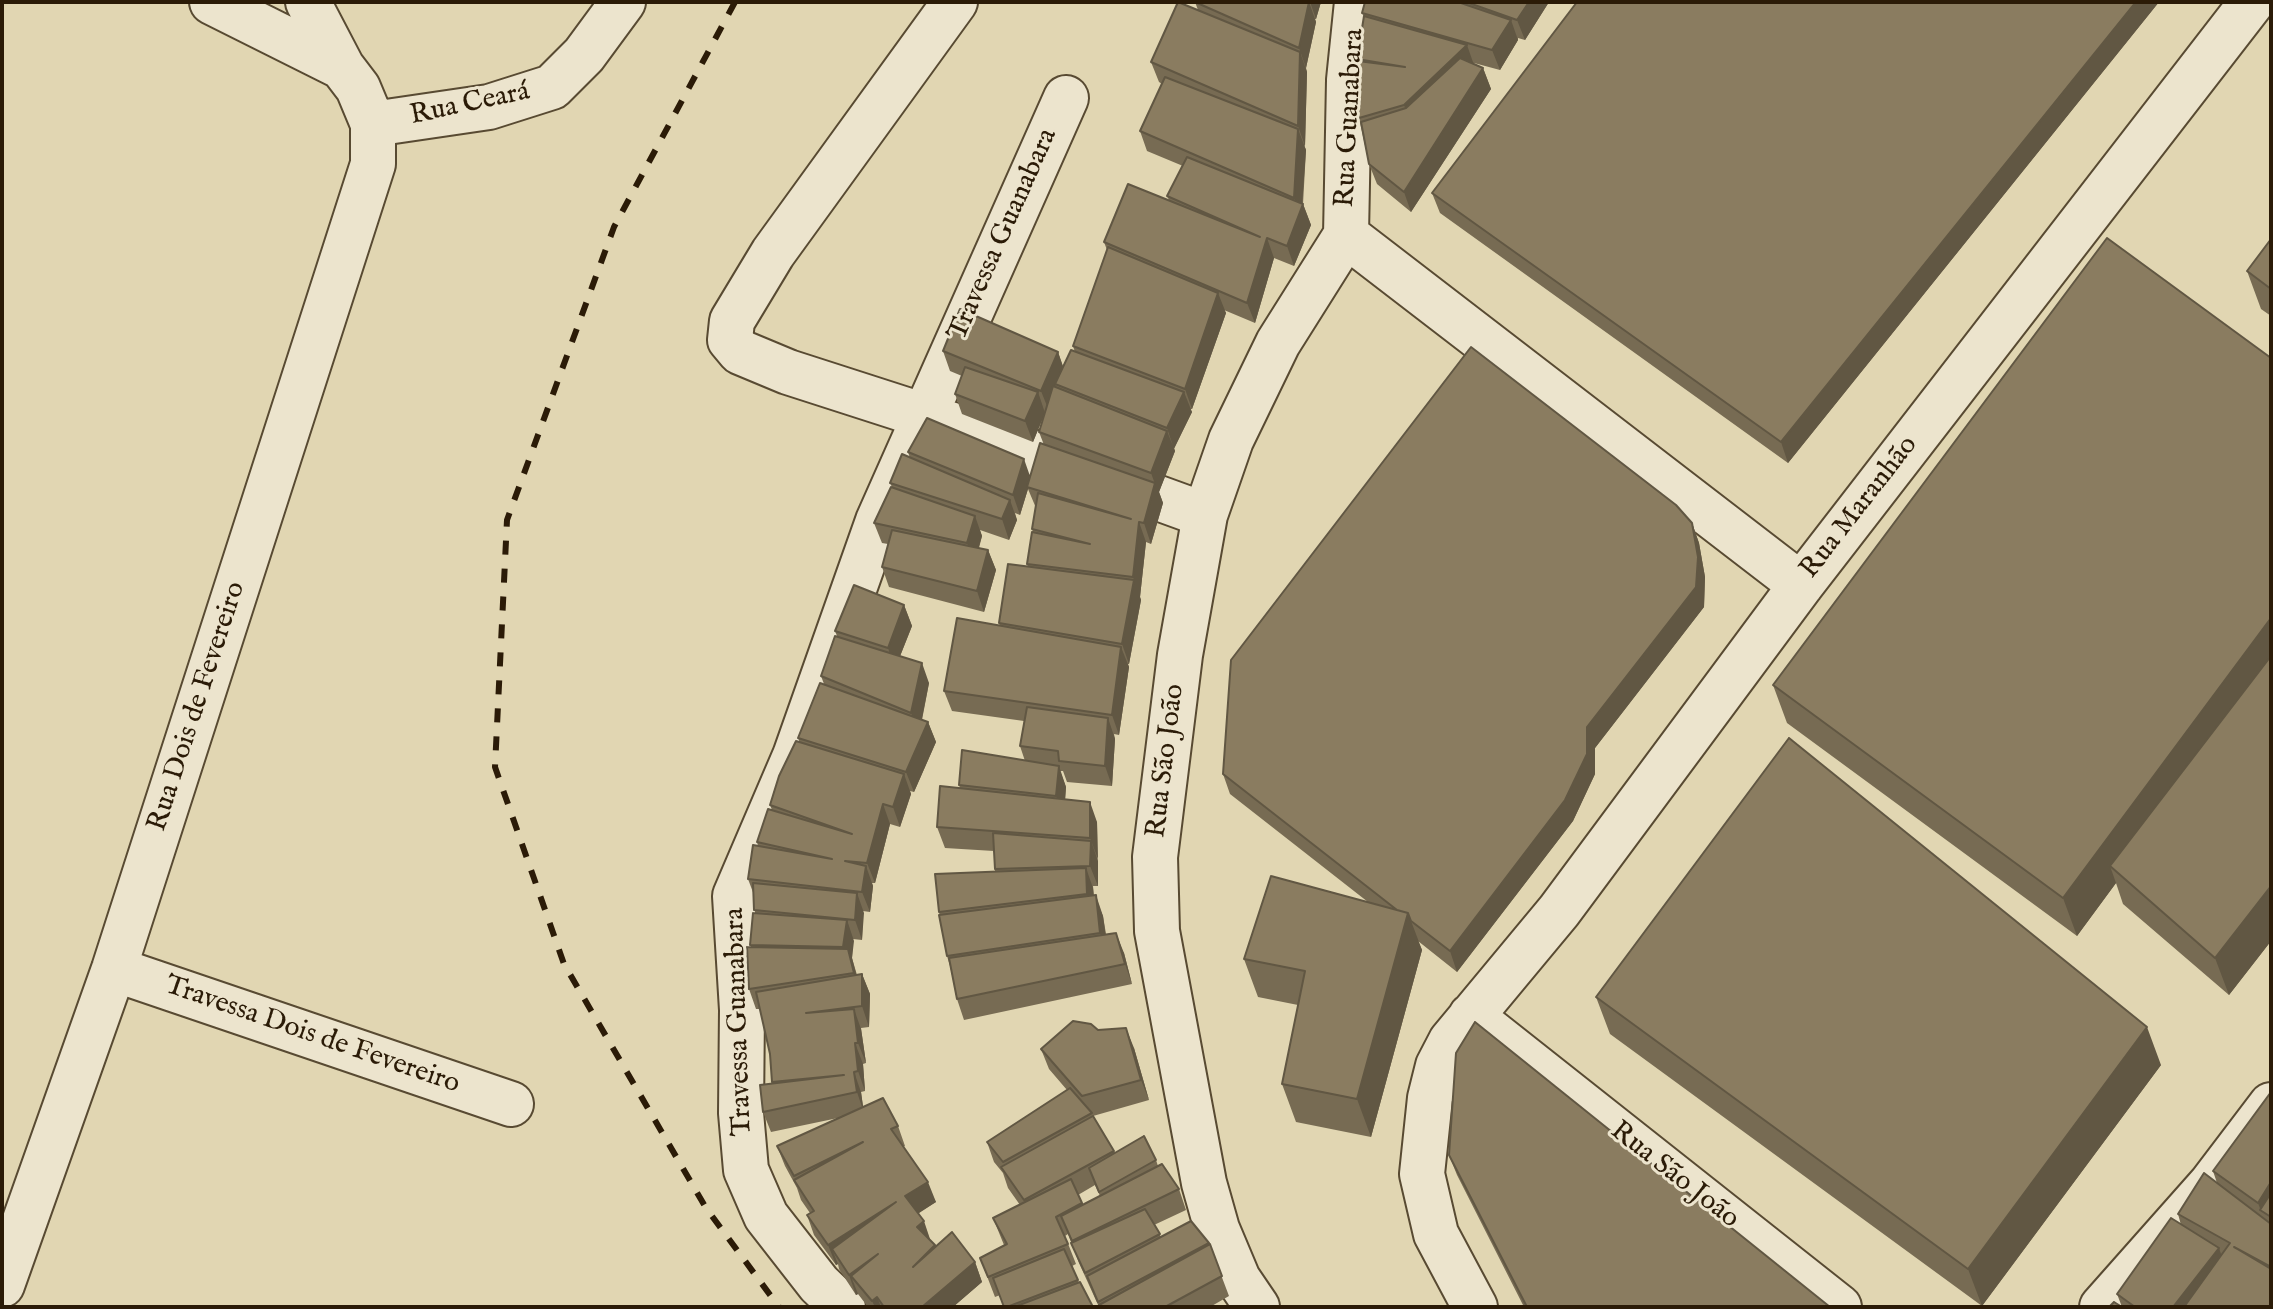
<!DOCTYPE html>
<html>
<head>
<meta charset="utf-8">
<style>
  body { margin:0 }
  #map { position:relative; width:2273px; height:1309px; overflow:hidden; background:#e1d6b2; font-family:"IM FELL English",serif }
  canvas { display:block }
  .frame { position:absolute; inset:0; border:4px solid #2b1b07; pointer-events:none }
</style>
</head>
<body>
<div id="map">
<canvas width="2273" height="1309"></canvas>
<div class="frame"></div>
</div>
<script>
const ctx = document.querySelector('canvas').getContext('2d');
ctx.lineJoin = 'round';
const poly = rows => new Path2D(rows.map(r => 'M' + r).join(''));
function strokePath(path, color, width, dash) { ctx.strokeStyle = color; ctx.lineWidth = width; ctx.lineCap = dash ? 'butt' : 'round'; ctx.setLineDash(dash || []); ctx.stroke(path); }
function fillPath(path, color) { ctx.fillStyle = color; ctx.fill(path, 'evenodd'); }
function write(font, color, halo, rows, align = 'center') {
  ctx.font = font + ' "IM FELL English",serif'; ctx.lineWidth = 6; ctx.setLineDash([]); ctx.textBaseline = 'middle'; ctx.strokeStyle = halo; ctx.fillStyle = color; for (const [text, x, y, turn = 0] of rows) {
    ctx.save(); ctx.translate(x, y); ctx.rotate((+turn || 0) * Math.PI / 180); ctx.textAlign = isNaN(turn) ? turn : align; if (halo) ctx.strokeText(text, 0, 0); ctx.fillText(text, 0, 0); ctx.restore();
  }
}
const minor = poly([
  [308,2,342,67],
  [955,2,773,253,732,321,730,340,740,352,788,372,993,438,1205,515],
  [373,124,489,107,552,87,584,55,623,2],
  [1346,235,1801,585],
  [1346,235,1349,80,1357,2],
  [114,969,511,1104],
  [1471,1016,1839,1307],
  [2,1285,114,969,373,164,373,124,358,88,342,67,212,2],
  [843,1307,819,1284,766,1216,746,1170,741,1113,742,1010,735,896,795,756,878,521,1066,98],
  [1257,1307,1238,1279,1217,1229,1204,1183,1157,931,1155,857,1180,655,1205,515,1231,440,1278,343,1346,235],
  [1475,1307,1436,1234,1422,1174,1430,1098,1438,1066,1451,1041,1559,911,1801,585,2252,2],
  [2102,1307,2211,1184,2271,1105]
]);
const rail = poly([
  [735,2,614,227,507,520,495,767,564,964,706,1208,779,1307]
]);
const wall = poly([
  [1195,2,1321,2,1316,19,1315,19,1316,22,1306,68,1307,72,1305,146,1304,145,1306,150,1303,204,1311,225,1294,266,1274,258,1255,323,1224,310,1226,313,1192,409,1190,409,1192,412,1174,448,1175,451,1159,492,1163,503,1151,544,1146,542,1140,597,1141,600,1129,664,1128,664,1129,667,1119,735,1114,734,1115,739,1112,786,1067,782,1063,771,1060,771,1066,787,1065,799,1097,822,1098,886,1093,886,1094,896,1103,916,1106,934,1124,953,1132,984,964,1020,957,999,950,966,947,956,939,912,995,871,994,851,945,848,937,827,960,788,959,785,1025,761,1020,746,1024,721,952,711,944,691,1000,626,999,623,1028,567,1027,564,1033,532,1032,529,1036,508,1028,489,1020,515,1015,513,1017,520,1009,540,980,530,982,536,979,548,988,550,996,570,984,612,889,587,882,567,888,544,882,543,874,523,892,487,890,483,910,458,908,452,1030,477,1044,445,1039,432,1044,415,1033,442,962,414,955,394,962,376,950,371,943,351,1058,352,1063,367,1075,352,1073,346,1107,250,1104,242,1169,200,1167,196,1183,166,1147,151,1140,131,1162,84,1159,82,1151,62,1198,10],
  [1365,2,1549,2,1525,40,1518,38,1518,40,1500,70,1474,63,1474,64,1483,68,1491,89,1411,212,1377,184,1369,164,1359,118,1357,59,1364,17,1362,13],
  [1577,2,2159,2,1788,463,1440,213,1432,193],
  [2271,239,2271,316,2261,309,2247,271],
  [2271,358,2271,941,2229,995,2123,904,2116,883,2077,936,1787,723,1773,685],
  [1692,523,1699,543,1705,577,1704,607,1595,748,1595,774,1573,821,1457,972,1418,941,1422,950,1371,1137,1296,1122,1282,1084,1298,1005,1258,997,1244,959,1368,902,1230,794,1223,774],
  [904,605,912,626,900,656,929,683,922,720,928,722,936,742,914,792,910,791,911,794,900,827,890,824,875,883,872,883,873,886,870,912,863,911,862,940,853,939,852,958,857,975,862,974,870,994,869,1027,861,1028,866,1063,863,1064,865,1091,861,1092,863,1107,898,1126,905,1146,903,1147,936,1202,918,1213,931,1242,935,1247,975,1262,982,1282,953,1307,868,1307,858,1294,856,1295,839,1269,838,1264,836,1265,814,1235,807,1215,810,1213,801,1200,797,1188,785,1166,777,1146,838,1118,771,1132,763,1112,773,1084,770,1054,760,1009,756,1009,749,989,751,947,750,945,755,913,754,895,748,879,758,846,757,842,772,810,770,805,800,743,798,738,824,684,821,676,837,636,835,631],
  [1596,997,2161,1065,1982,1306,1610,1034],
  [1098,1030,1134,1048,1149,1100,1093,1116,1115,1153,1156,1160,1158,1166,1179,1189,1186,1210,1154,1225,1161,1237,1209,1243,1229,1296,1210,1307,1099,1307,1079,1263,1068,1234,1065,1236,1076,1264,1072,1266,1079,1283,1093,1307,1004,1307,1000,1295,995,1297,980,1258,1004,1245,993,1218,1020,1205,1008,1188,1003,1173,994,1162,987,1142,1067,1090,1049,1069,1041,1049],
  [1095,1185,1100,1196,1083,1205,1078,1195],
  [2271,1092,2271,1307,2109,1307,2122,1307,2117,1294,2181,1225,2178,1214,2217,1183,2213,1171],
  [1449,1155,1830,1307,1524,1307,1457,1175]
]);
const shadedWall = poly([
  [1309,2,1316,22,1306,68,1299,48],
  [1310,2,1321,2,1316,19],
  [1529,2,1549,2,1525,40,1517,20],
  [2136,2,2159,2,1788,463,1781,442],
  [1511,20,1518,40,1500,70,1492,50],
  [1467,45,1474,65,1411,125,1404,105],
  [1300,52,1307,72,1305,146,1298,126],
  [1483,68,1491,89,1411,212,1404,192],
  [1298,129,1306,150,1302,206,1303,204,1311,225,1294,266,1287,246,1300,213,1294,198],
  [1267,238,1274,258,1255,323,1247,303],
  [1218,293,1226,313,1192,409,1185,389],
  [1058,352,1065,372,1055,384,1057,390,1049,411,1041,391],
  [1038,392,1045,413,1033,442,1025,421],
  [1184,392,1192,412,1174,449,1167,428],
  [1167,431,1175,451,1159,492,1163,503,1151,544,1144,523,1155,484,1151,473],
  [1024,459,1031,479,1020,515,1013,495],
  [1010,500,1017,520,1009,540,1002,519],
  [975,516,982,536,974,563,967,543],
  [1139,522,1146,542,1140,597,1141,600,1129,664,1122,644,1134,580,1133,577],
  [1692,523,1699,543,1705,577,1704,607,1595,748,1595,774,1573,821,1457,972,1450,951,1587,727],
  [988,550,996,570,984,612,977,591],
  [904,605,912,626,895,669,888,648],
  [2271,618,2271,674,2110,866,2116,883,2077,936,2063,898],
  [1121,647,1129,667,1119,735,1112,715],
  [922,663,929,683,919,733,911,713],
  [1108,718,1115,739,1112,786,1105,766],
  [928,722,936,742,914,792,906,772],
  [1059,766,1066,787,1064,816,1056,796],
  [904,774,911,794,900,827,893,807],
  [1090,802,1097,822,1098,859,1090,838],
  [883,804,890,824,875,883,867,863],
  [1091,841,1098,861,1098,886,1090,866],
  [866,866,873,886,870,912,862,892],
  [1086,868,1093,888,1095,914,1087,894],
  [2271,886,2271,941,2229,995,2215,958],
  [857,893,864,913,862,940,855,920],
  [1096,895,1103,916,1108,953,1100,933],
  [1408,913,1422,950,1371,1137,1357,1099],
  [847,920,854,941,852,958,861,993,843,947],
  [1116,933,1124,953,1132,984,1125,964],
  [862,974,870,994,869,1027,862,1006],
  [854,1009,861,1029,866,1063,858,1043],
  [2147,1027,2161,1065,1982,1306,1968,1269],
  [1126,1028,1134,1048,1149,1100,1141,1080],
  [855,1043,863,1064,865,1091,858,1071],
  [854,1072,861,1092,864,1113,857,1092],
  [928,1182,936,1202,913,1217,905,1196],
  [2271,1182,2271,1214,2261,1211,2258,1203],
  [896,1202,832,1249,838,1264,836,1265,828,1245],
  [924,1221,931,1242,917,1227],
  [2219,1248,2226,1269,2196,1307,2173,1307],
  [878,1254,851,1276,858,1294,856,1295,849,1275],
  [975,1262,982,1282,953,1307,922,1307],
  [877,1297,881,1307,875,1307,872,1301]
]);
const building = poly([
  [1178,2,1300,52,1298,126,1151,62,1178,2],
  [1195,2,1309,2,1299,48,1195,2],
  [1365,2,1458,2,1511,20,1492,50,1362,13,1365,2],
  [1466,2,1529,2,1517,20,1466,2],
  [1577,2,2136,2,1781,442,1432,193,1577,2],
  [1364,16,1467,45,1404,105,1359,118,1358,61,1405,67,1357,59,1364,16],
  [1460,58,1483,68,1404,192,1369,164,1361,122,1406,108,1460,58],
  [1165,77,1298,129,1294,198,1140,131,1165,77],
  [1187,157,1303,204,1287,246,1267,238,1247,303,1104,242,1128,184,1260,237,1167,196,1187,157],
  [2107,238,2271,358,2271,618,2063,898,1773,685,2107,238],
  [2271,239,2271,289,2247,271,2271,239],
  [1108,247,1218,293,1185,389,1073,346,1108,247],
  [960,309,1058,352,1041,391,943,351,960,309],
  [1471,347,1676,505,1692,523,1698,557,1696,587,1587,727,1587,754,1565,800,1450,951,1411,921,1408,913,1397,910,1223,774,1231,660,1471,347],
  [1071,350,1184,392,1167,428,1055,384,1071,350],
  [965,367,1038,392,1025,421,955,394,965,367],
  [1053,386,1167,431,1151,473,1039,432,1053,386],
  [927,418,1024,459,1013,495,908,452,927,418],
  [1040,443,1155,483,1144,523,1139,522,1133,577,1027,564,1032,532,1090,544,1032,529,1038,493,1131,519,1027,487,1040,443],
  [902,454,1010,500,1002,519,890,483,902,454],
  [891,487,975,516,967,543,874,523,891,487],
  [892,530,988,550,977,591,882,567,892,530],
  [1008,564,1134,580,1122,644,999,623,1008,564],
  [854,585,904,605,888,648,835,631,854,585],
  [957,618,1121,647,1112,715,944,691,957,618],
  [835,636,922,663,911,713,821,676,835,636],
  [2271,656,2271,886,2215,958,2110,866,2271,656],
  [820,683,928,722,906,772,798,738,820,683],
  [1027,707,1108,718,1105,766,1059,761,1058,751,1020,746,1027,707],
  [1789,738,2147,1027,1968,1269,1596,997,1789,738],
  [796,741,904,774,893,807,883,804,867,863,845,861,866,866,862,892,748,879,753,845,832,859,757,842,768,809,852,834,770,805,779,776,796,741],
  [962,750,1059,766,1056,796,959,785,962,750],
  [940,786,1090,802,1090,838,937,827,940,786],
  [993,833,1091,841,1090,866,995,869,993,833],
  [1086,868,1087,894,939,912,935,874,1086,868],
  [1271,876,1408,913,1357,1099,1282,1084,1305,971,1244,959,1271,876],
  [753,883,857,893,855,920,754,910,753,883],
  [1096,895,1100,933,947,956,939,915,1096,895],
  [753,913,847,920,843,947,750,945,753,913],
  [1116,933,1125,964,957,999,949,958,1116,933],
  [747,947,848,949,854,973,749,989,747,947],
  [862,974,862,1006,806,1013,854,1009,858,1043,855,1043,858,1071,854,1072,857,1092,763,1112,760,1085,844,1075,772,1082,770,1054,756,992,862,974],
  [1073,1021,1091,1024,1098,1030,1126,1028,1141,1080,1082,1096,1041,1049,1073,1021],
  [1475,1022,1830,1307,1527,1307,1449,1155,1456,1053,1475,1022],
  [1070,1088,1092,1113,1003,1162,987,1142,1070,1088],
  [2271,1092,2271,1182,2258,1203,2213,1171,2271,1092],
  [883,1098,898,1126,891,1129,928,1182,905,1196,924,1221,917,1227,935,1245,913,1267,952,1232,975,1262,922,1307,884,1307,877,1297,872,1301,851,1276,878,1254,849,1275,832,1249,896,1202,828,1245,807,1215,814,1211,794,1180,863,1142,794,1176,777,1146,883,1098],
  [1093,1116,1114,1151,1024,1200,1001,1167,1093,1116],
  [1144,1136,1156,1160,1099,1192,1089,1168,1144,1136],
  [1162,1164,1179,1189,1072,1241,1061,1216,1162,1164],
  [2204,1173,2271,1224,2271,1267,2234,1247,2271,1269,2271,1307,2184,1307,2230,1243,2178,1214,2204,1173],
  [1071,1179,1082,1203,1056,1217,1068,1244,988,1277,980,1258,1007,1244,993,1218,1071,1179],
  [2271,1193,2271,1217,2260,1210,2271,1193],
  [1145,1209,1160,1234,1085,1273,1071,1243,1145,1209],
  [2171,1218,2219,1248,2173,1307,2135,1307,2117,1294,2171,1218],
  [1191,1221,1209,1243,1098,1302,1087,1276,1191,1221],
  [1210,1244,1222,1276,1165,1307,1099,1307,1099,1305,1210,1244],
  [1064,1249,1078,1280,1007,1307,1004,1307,993,1278,1064,1249],
  [1080,1282,1093,1307,1014,1307,1080,1282],
  [2114,1302,2122,1307,2109,1307,2114,1302]
]);
const streetNames = [
  ["Rua Ceará",470,105,-12],
  ["Rua Guanabara",1351,118,-87],
  ["Travessa Guanabara",1004,235,-66],
  ["Rua Maranhão",1860,508,-52],
  ["Rua Dois de Fevereiro",198,707,-72],
  ["Rua São João",1167,761,-83],
  ["Travessa Guanabara",740,1022,-92],
  ["Travessa Dois de Fevereiro",312,1036,19],
  ["Rua São João",1674,1176,38]
];
strokePath(minor, '#584a32', 48);
strokePath(minor, '#ece4cd', 44);
strokePath(rail, '#2b1b07', 6, [14, 14]);
fillPath(wall, '#776b53');
fillPath(shadedWall, '#615743');
fillPath(building, '#8a7c60');
strokePath(building, '#615743', 2);
write('28px', '#2b1b07', '#ece4cd', streetNames);
</script>
</body>
</html>
